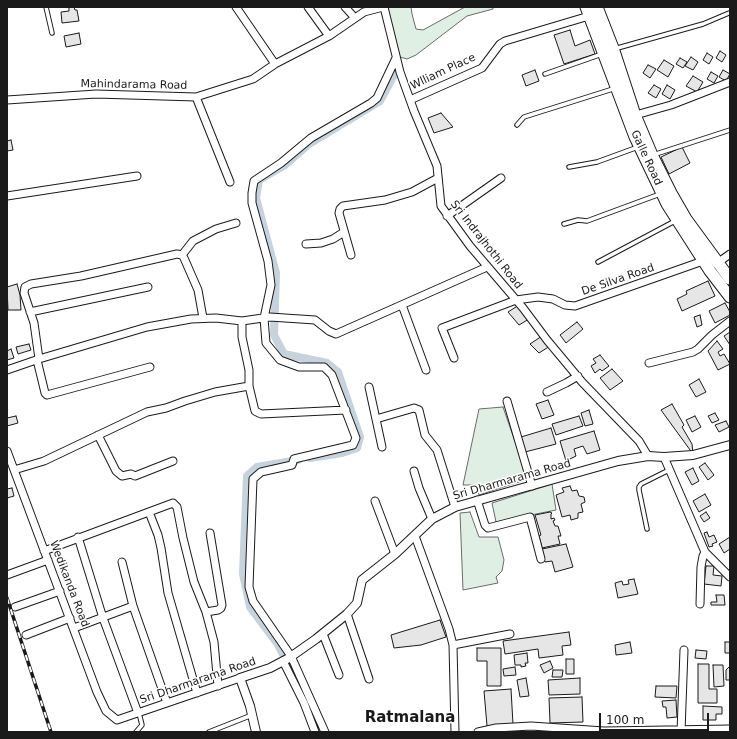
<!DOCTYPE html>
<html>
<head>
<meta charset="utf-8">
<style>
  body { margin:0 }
  #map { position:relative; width:737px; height:739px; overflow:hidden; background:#fff; font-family:"DejaVu Sans",sans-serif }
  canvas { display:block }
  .frame { position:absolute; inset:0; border:8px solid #1a1a1a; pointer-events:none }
  .scale { position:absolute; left:599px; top:713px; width:110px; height:18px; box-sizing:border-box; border:2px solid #1a1a1a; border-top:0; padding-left:5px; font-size:12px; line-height:14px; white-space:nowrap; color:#1a1a1a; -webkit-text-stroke:3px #fff; paint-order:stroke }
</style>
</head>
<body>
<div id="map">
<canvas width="737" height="739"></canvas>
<div class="frame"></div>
<div class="scale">100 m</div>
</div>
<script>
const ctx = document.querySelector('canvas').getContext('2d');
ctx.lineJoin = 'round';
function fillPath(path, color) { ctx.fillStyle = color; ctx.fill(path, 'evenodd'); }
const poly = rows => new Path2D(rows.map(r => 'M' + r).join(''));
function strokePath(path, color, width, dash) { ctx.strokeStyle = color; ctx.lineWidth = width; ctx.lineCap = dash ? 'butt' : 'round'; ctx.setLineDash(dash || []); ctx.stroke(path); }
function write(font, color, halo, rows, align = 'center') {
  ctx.font = font + ' "DejaVu Sans",sans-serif'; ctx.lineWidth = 3; ctx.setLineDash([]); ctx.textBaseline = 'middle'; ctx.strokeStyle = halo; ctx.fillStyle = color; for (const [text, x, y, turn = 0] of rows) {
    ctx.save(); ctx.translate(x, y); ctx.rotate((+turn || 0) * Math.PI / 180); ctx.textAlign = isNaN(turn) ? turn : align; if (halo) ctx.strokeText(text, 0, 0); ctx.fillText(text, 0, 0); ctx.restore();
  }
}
const green = poly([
  [388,7,411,7,412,14,416,29,423,30,465,7,493,7,493,9,467,16,416,55,407,59,400,57,390,21,388,7],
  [503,407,528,479,479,495,476,485,463,485,479,409,503,407],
  [552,484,556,510,496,522,492,503,552,484],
  [470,512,479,537,498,537,504,560,502,571,496,577,498,583,463,590,460,513,470,512]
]);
const canal = poly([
  [310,458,342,453,357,448,360,437,338,372,327,363,284,354,274,335,276,273,256,198,259,180,285,165,309,144,380,101,395,73],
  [289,666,277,643,250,607,243,574,247,476,257,467,298,460],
  [306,702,318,725,320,732]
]);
const building = poly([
  [69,7,74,7,75,10,77,10,79,21,62,23,61,12,69,11,69,7],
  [570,30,575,46,590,40,595,54,564,64,554,35,570,30],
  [79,33,81,44,66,47,64,36,79,33],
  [720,51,726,55,722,62,716,58,720,51],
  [707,53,713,57,709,64,703,60,707,53],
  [691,57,698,62,693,70,685,66,691,57],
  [680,58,687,62,683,68,676,64,680,58],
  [664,60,674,66,668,77,657,70,664,60],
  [648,65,656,69,650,78,643,73,648,65],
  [535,70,539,81,526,86,522,75,535,70],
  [723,70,730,74,726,81,719,77,723,70],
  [711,72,718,76,714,83,707,79,711,72],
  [693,76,703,82,697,92,686,86,693,76],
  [654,85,661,89,656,98,648,93,654,85],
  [667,85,675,90,670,99,662,94,667,85],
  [441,113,453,127,434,133,428,118,441,113],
  [11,140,13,150,7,151,7,141,11,140],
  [682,147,690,163,669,174,661,157,682,147],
  [708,281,715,296,682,311,677,299,687,294,686,291,708,281],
  [17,284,20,295,21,310,8,310,7,287,17,284],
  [725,303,730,312,730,315,715,323,709,311,725,303],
  [519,305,529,319,519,325,508,312,519,305],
  [700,315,702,325,697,327,694,317,700,315],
  [577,322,583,329,566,343,560,335,577,322],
  [730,332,730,345,724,336,730,332],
  [542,336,550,346,539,353,530,344,542,336],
  [717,341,723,349,718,352,720,356,724,354,730,364,718,370,708,351,717,341],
  [29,344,31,350,18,354,16,347,29,344],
  [11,349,14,358,7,360,7,351,11,349],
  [600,355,609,366,602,371,600,369,595,373,591,366,596,363,593,359,600,355],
  [612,369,623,381,610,390,600,378,612,369],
  [699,379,706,392,696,397,689,385,699,379],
  [548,400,554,415,542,419,536,404,548,400],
  [672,404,684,425,682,427,692,444,693,454,661,410,672,404],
  [589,410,593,424,585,426,581,413,589,410],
  [715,413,719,420,712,423,708,416,715,413],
  [16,416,18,423,7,426,7,418,16,416],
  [579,416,583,426,556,435,552,424,579,416],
  [695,416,701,427,692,432,686,420,695,416],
  [726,421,729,427,719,432,715,425,726,421],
  [551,428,556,444,525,452,521,437,551,428],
  [594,431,600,450,587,454,583,446,574,449,576,456,566,461,560,441,594,431],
  [705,463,714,475,708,480,699,467,705,463],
  [693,468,699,481,692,485,685,472,693,468],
  [570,486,572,491,577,490,579,496,584,497,585,502,581,504,583,512,578,513,578,518,571,520,570,515,562,517,556,495,564,492,562,488,570,486],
  [12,488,14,496,7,498,7,489,12,488],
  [705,494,711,505,699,512,693,501,705,494],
  [550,512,552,513,551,514,551,519,554,518,555,520,553,521,555,526,558,526,561,536,558,536,560,544,542,548,539,536,541,535,535,515,550,512],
  [706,512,710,518,704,522,700,516,706,512],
  [707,532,709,537,714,535,717,542,712,544,713,546,709,547,704,533,707,532],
  [730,537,730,549,724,553,719,544,730,537],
  [566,544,573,567,555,572,552,561,545,562,542,549,566,544],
  [706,566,714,566,713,575,722,576,721,586,704,584,706,566],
  [634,579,638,594,618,598,615,583,622,581,623,585,629,584,628,580,634,579],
  [716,595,724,595,725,605,711,605,711,602,717,602,716,595],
  [440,620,446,637,421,645,394,648,391,635,440,620],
  [569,632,571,645,562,646,563,655,539,658,538,649,505,654,503,641,569,632],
  [630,642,632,653,616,655,615,645,630,642],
  [725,642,730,642,730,653,725,653,725,642],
  [477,648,501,648,501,686,487,686,487,661,477,661,477,648],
  [696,650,707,651,706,659,695,658,696,650],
  [527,653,528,663,525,663,526,666,521,667,521,665,515,665,514,655,527,653],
  [566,659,574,659,574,674,566,674,566,659],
  [550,661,553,668,544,673,540,665,550,661],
  [698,664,709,664,709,689,717,689,717,703,698,703,698,664],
  [713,665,723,665,724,686,714,687,713,665],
  [730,666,730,680,726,680,726,670,730,666],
  [515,667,516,675,504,676,503,669,515,667],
  [553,670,563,670,562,677,552,677,553,670],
  [526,678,529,696,520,697,517,680,526,678],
  [580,678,580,694,549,695,548,680,580,678],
  [656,686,677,686,676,698,655,697,656,686],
  [511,689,513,724,487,726,484,691,511,689],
  [582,697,583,722,550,723,549,698,582,697],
  [676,700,677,717,667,718,666,707,663,707,662,701,676,700],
  [703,706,722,707,722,714,716,714,716,720,703,720,703,706]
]);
const service = poly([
  [46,7,52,33],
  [614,49,703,24,729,13],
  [545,74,602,54],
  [517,125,524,117,616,88],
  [653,155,730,130],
  [569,167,597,162,638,147],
  [564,224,578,220,587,221,660,194],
  [598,262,675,221],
  [647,529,639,490,639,487,641,484,669,470],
  [136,732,142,725,139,713],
  [209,732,252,715]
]);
const minor = poly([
  [236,7,275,64],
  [308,7,329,36],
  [345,7,355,18],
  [384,7,400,72,414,111,437,166,441,206,470,246,523,308,547,340,582,382,639,441,648,456],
  [196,97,230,182],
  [7,100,96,94,196,97,253,79,275,64,329,36,364,12,383,7],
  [410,100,482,68,500,44,505,41,589,16],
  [632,116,671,105,730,82],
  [7,196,137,176],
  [447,216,501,178],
  [306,244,321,243,333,239,344,232],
  [182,255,193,241,216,229,236,223],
  [351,255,339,213,340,209,343,206,385,200,412,192,438,178],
  [716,264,730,254],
  [402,305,426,370],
  [30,312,148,287],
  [454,358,442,328,516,300,538,297,553,299,565,305,575,306,703,261],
  [39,359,34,323,24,293,25,287,31,284,81,276,177,254,182,255,184,258,198,290,203,318],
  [37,360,45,393,47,395,150,367],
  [649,363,693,352,698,349,712,335,730,321],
  [7,370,39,359,147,327,191,319,216,318,242,321,270,317,315,320,329,331,336,334,487,267],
  [249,386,255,411,261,414,346,410],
  [369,387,382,447],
  [547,392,566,383,578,376],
  [507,401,532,486],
  [376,419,414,408,419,410,425,435,437,450,455,507],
  [98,435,116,471,122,476,131,474,135,476,173,461],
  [7,451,97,692,106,711,117,720,240,678],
  [664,457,705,552,730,577],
  [14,470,44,461,147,412,166,408,185,401,215,392,249,386,249,370,242,337,242,321],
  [414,471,419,488,432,519],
  [477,500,485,525,488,528,530,517,541,559],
  [375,501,395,554],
  [149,512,158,535,161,548,168,593,197,693],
  [415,536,449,629,453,645,455,732],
  [78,537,103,618,138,713],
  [44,551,173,503,177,507,183,538,194,582,206,612,214,642,218,686],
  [122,562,133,606,167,703],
  [7,575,48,560],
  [700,604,701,567,703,556,705,552],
  [15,607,60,591],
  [206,612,218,610,221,608,222,605,210,533],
  [347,614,369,679],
  [74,628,133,606],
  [323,634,339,675],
  [26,635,70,618],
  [453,645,510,634],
  [283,661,304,703,315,732],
  [325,732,291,656,253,601,249,587,253,479,261,472,292,465,294,459,353,445,356,438,332,375,324,367,299,367,280,360,266,343,264,318,271,285,268,261,252,203,252,193,254,181,281,163,311,138,371,103,377,98,396,58],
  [478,732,496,728,531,726,604,731,730,729],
  [681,732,684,650]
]);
const tertiary = poly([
  [256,732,250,706,240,678,270,668,289,658,316,639,347,614,357,603,362,580,395,554,432,519,455,507,618,461,648,456,664,457,693,455,730,445]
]);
const trunk = poly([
  [586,7,635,137,667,204,710,271,730,297],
  [597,7,613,48,635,115,652,155,671,193,686,219,730,279]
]);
const rail = poly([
  [7,598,51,732]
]);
const streetNames = [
  ["Wlliam Place",443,72,-25],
  ["Mahindarama Road",134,85,1],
  ["Galle Road",646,158,65],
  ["Sri Indrajhothi Road",486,245,52],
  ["De Silva Road",618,280,-19],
  ["Sri Dharmarama Road",512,480,-16],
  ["Wedikanda Road",69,584,69],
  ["Sri Dharmarama Road",198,681,-19]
];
const districtNames = [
  ["Ratmalana",410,718]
];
fillPath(green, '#e0efe3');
strokePath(green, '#6a6a6a', 1);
strokePath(canal, '#c6d2dc', 8);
fillPath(building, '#e6e6e6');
strokePath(building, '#1a1a1a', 1);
strokePath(service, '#1a1a1a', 5.5);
strokePath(minor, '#1a1a1a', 9);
strokePath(tertiary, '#1a1a1a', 10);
strokePath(trunk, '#1a1a1a', 13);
strokePath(service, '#fff', 3.5);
strokePath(minor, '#fff', 7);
strokePath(tertiary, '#fff', 8);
strokePath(trunk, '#fff', 11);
strokePath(rail, '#1a1a1a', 3.5);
strokePath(rail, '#fff', 2, [6]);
write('11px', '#1a1a1a', '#fff', streetNames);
write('bold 15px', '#1a1a1a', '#fff', districtNames);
</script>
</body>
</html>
